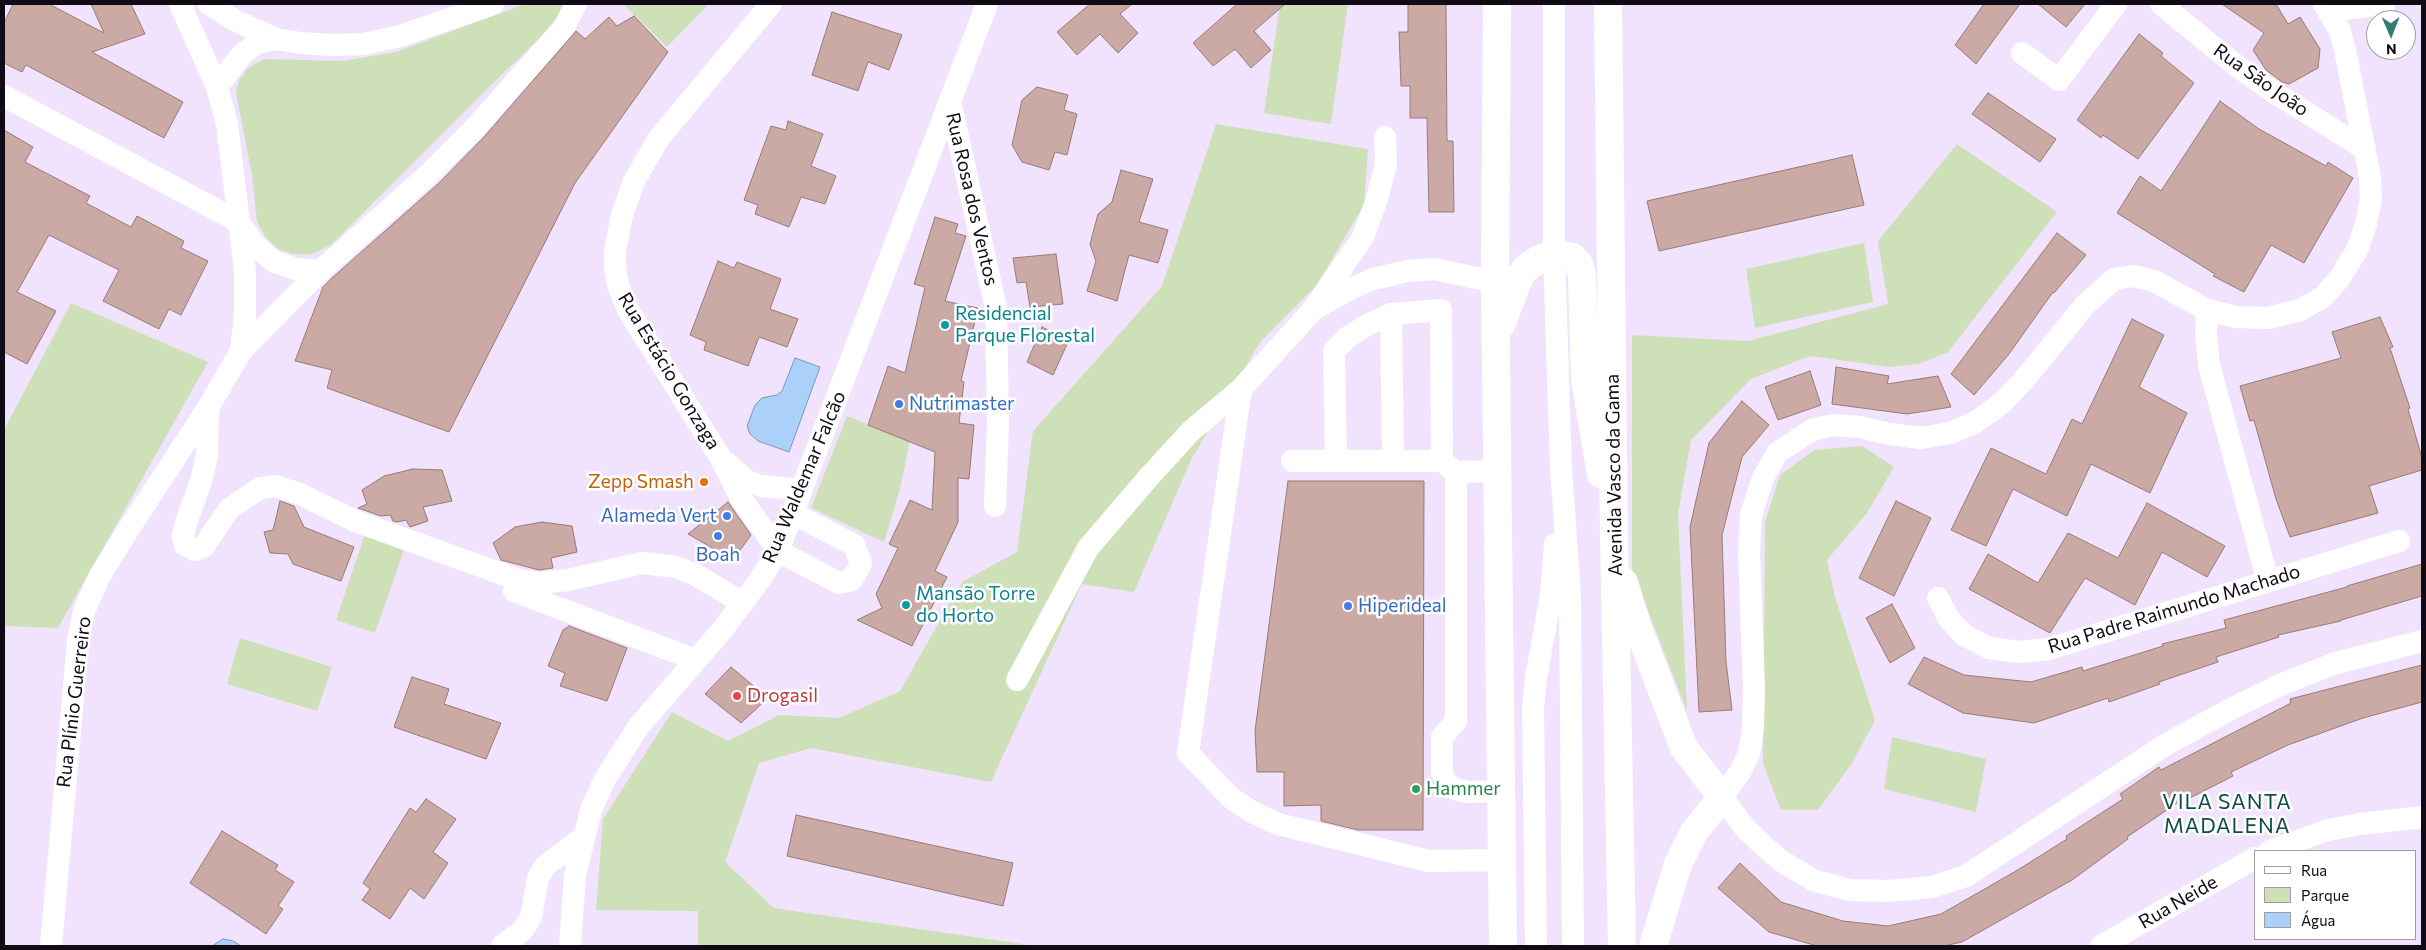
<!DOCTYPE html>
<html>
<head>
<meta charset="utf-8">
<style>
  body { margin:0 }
  #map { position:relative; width:2426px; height:950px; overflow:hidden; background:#f1e3fe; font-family:Commissioner,sans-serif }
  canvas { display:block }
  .frame { position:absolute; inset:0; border:5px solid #100b14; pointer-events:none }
  .legend { position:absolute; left:2254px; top:850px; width:162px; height:90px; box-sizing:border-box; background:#fff; border:1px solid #9f9da1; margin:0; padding:6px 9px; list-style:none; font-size:15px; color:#100b14 }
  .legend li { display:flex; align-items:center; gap:10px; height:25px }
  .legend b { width:25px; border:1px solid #9f9da1 }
  .north { position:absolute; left:2366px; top:10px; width:50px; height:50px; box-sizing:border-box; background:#fff; border:1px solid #9f9da1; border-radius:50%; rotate:179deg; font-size:14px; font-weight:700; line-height:20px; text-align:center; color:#100b14 }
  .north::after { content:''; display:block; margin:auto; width:18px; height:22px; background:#347b75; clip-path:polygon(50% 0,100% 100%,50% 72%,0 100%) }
</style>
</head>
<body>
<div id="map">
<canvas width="2426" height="950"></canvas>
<div class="frame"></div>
<ul class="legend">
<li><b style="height:6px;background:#fff"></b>Rua</li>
<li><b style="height:14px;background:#cee0b7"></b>Parque</li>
<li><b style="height:14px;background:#abd1fb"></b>Água</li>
</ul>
<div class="north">N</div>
</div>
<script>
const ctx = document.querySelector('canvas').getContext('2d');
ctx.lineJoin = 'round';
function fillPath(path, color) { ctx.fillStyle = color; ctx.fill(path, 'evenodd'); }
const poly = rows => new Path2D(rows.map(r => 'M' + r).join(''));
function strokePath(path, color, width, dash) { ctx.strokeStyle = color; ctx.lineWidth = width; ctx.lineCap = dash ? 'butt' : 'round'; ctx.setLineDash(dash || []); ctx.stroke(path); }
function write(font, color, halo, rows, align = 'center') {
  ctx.font = font + ' Commissioner,sans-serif'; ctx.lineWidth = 5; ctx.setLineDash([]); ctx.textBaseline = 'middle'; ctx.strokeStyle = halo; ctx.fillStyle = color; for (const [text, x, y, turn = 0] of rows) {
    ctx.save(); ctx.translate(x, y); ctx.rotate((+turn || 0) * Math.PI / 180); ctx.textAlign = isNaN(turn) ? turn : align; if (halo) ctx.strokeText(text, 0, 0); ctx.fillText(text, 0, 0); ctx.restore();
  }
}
const green = poly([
  [525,4,564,4,554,25,492,84,331,245,312,254,293,254,276,248,265,236,257,222,252,175,236,93,239,80,248,68,264,59,343,61,396,52],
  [623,4,709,4,667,47],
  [1280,4,1348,4,1331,124,1264,113],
  [1216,124,1368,149,1364,205,1316,286,1260,342,1191,460,1134,592,1082,584,991,782,811,748,759,763,725,862,774,908,1036,946,698,946,698,911,596,910,603,819,672,712,728,741,779,715,839,718,900,691,962,582,1017,552,1033,431,1162,286],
  [1957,144,2057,212,1948,352,1919,364,1889,367,1810,356,1751,379,1691,440,1678,514,1687,711,1632,570,1632,335,1748,341,1888,304,1878,241],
  [1864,243,1873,302,1755,328,1746,269],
  [71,303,208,362,58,628,4,626,4,430],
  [847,416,910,441,900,489,884,542,811,508],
  [1862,446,1894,467,1867,513,1827,560,1835,597,1875,720,1853,762,1818,810,1781,810,1763,764,1765,522,1780,475,1814,450],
  [365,534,404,550,375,633,336,620],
  [240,638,332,667,317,711,227,684],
  [1892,737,1986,759,1976,812,1884,789]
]);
const water = poly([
  [795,358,820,367,789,452,758,441,750,434,747,426,755,405,762,398,777,395,782,391,795,358],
  [223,939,233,941,241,946,212,946,223,939]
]);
const building = poly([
  [13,4,49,4,104,33,91,4,131,4,145,34,92,52,183,102,164,138,26,65,22,72,4,63,4,23,13,4],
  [1090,4,1132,4,1120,14,1138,33,1118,53,1100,34,1077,55,1057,32,1090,4],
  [1237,4,1285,4,1254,31,1271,50,1251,68,1235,49,1213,66,1193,43,1237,4],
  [1408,4,1446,4,1447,141,1453,141,1454,212,1429,212,1427,118,1410,118,1410,86,1401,86,1399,32,1408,32,1408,4],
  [1984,4,2020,4,1976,64,1955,45,1984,4],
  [2038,4,2085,4,2066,27,2038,4],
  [2222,4,2276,4,2288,24,2300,17,2320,49,2318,68,2289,84,2282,82,2266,70,2253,50,2264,33,2222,4],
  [832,12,902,35,889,70,868,62,858,91,812,75,832,12],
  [634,16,668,52,575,183,449,432,327,388,332,370,295,361,323,287,332,278,438,184,484,137,576,31,585,39,609,17,617,26,634,16],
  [2139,34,2163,53,2161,56,2194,83,2138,159,2103,135,2101,138,2077,120,2139,34],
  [1037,87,1068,95,1064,110,1077,114,1067,155,1055,152,1049,170,1022,162,1012,145,1022,100,1037,87],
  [1988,93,2056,139,2040,162,1972,114,1988,93],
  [2220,101,2259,129,2326,166,2328,162,2353,178,2304,263,2271,245,2244,292,2213,276,2215,274,2117,213,2140,176,2161,191,2220,101],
  [788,121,823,134,811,166,836,176,825,204,801,197,789,227,755,214,758,205,744,200,771,126,786,130,788,121],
  [4,130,33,147,25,162,90,196,86,203,131,227,137,216,184,241,181,248,208,261,181,315,169,309,159,329,103,301,119,270,49,235,17,292,56,311,27,364,4,352,4,130],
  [1852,155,1864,205,1659,251,1647,201,1852,155],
  [1121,170,1153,179,1139,222,1168,230,1158,263,1129,255,1117,301,1087,291,1096,261,1090,244,1098,214,1112,202,1121,170],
  [935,217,958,224,955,233,966,236,945,301,978,308,961,381,964,382,959,423,974,425,969,479,958,478,958,522,935,571,947,577,912,646,857,620,882,608,876,594,898,548,889,544,910,500,932,510,935,452,868,425,888,366,905,373,925,287,914,284,935,217],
  [2057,233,2086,255,2054,293,2053,292,2009,354,1974,395,1951,374,2057,233],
  [1056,254,1063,304,1030,307,1026,282,1017,283,1013,258,1056,254],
  [718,261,734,268,737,262,781,279,770,309,798,319,787,347,759,337,748,366,704,350,706,342,690,335,718,261],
  [2380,317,2393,347,2390,348,2410,408,2408,409,2422,458,2422,470,2369,486,2378,513,2290,537,2276,499,2254,420,2250,421,2240,386,2341,358,2332,332,2380,317],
  [2132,319,2164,335,2139,387,2187,413,2150,493,2091,464,2067,516,2013,489,1986,546,1951,530,1991,448,2046,474,2072,419,2082,424,2132,319],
  [1042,327,1069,340,1053,375,1027,362,1042,327],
  [1836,367,1889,376,1887,384,1938,376,1951,407,1907,414,1832,404,1836,367],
  [1810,371,1821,405,1778,420,1765,387,1810,371],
  [1742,401,1769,425,1742,457,1722,535,1726,662,1732,710,1699,712,1690,527,1709,443,1742,401],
  [413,469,442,470,452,501,423,507,428,521,410,527,406,520,397,522,393,521,390,515,381,516,358,508,367,504,362,490,384,476,413,469],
  [1288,481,1424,481,1423,830,1358,830,1321,821,1321,805,1284,806,1284,772,1257,772,1255,731,1288,481],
  [280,501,294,506,304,527,354,547,341,581,293,564,288,554,270,553,264,532,273,530,280,501],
  [1896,501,1931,518,1894,596,1859,578,1896,501],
  [728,502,751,535,733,560,688,534,728,502],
  [2147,503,2225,546,2207,577,2162,552,2135,605,2085,578,2050,633,1969,589,1988,554,2038,583,2068,533,2118,558,2147,503],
  [542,522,572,526,577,552,551,558,553,568,539,570,501,560,493,543,515,527,542,522],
  [2422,564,2422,596,2341,620,2341,621,2278,635,2279,637,2216,657,2218,662,2159,682,2160,684,2109,702,2108,698,2034,723,1963,713,1908,684,1924,657,1964,675,2031,682,2082,667,2083,671,2163,646,2162,644,2226,628,2224,620,2347,587,2347,586,2422,564],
  [1892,604,1915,648,1890,663,1866,618,1892,604],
  [569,626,627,648,607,701,560,686,565,673,548,666,563,630,569,626],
  [2422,665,2422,702,2363,718,2288,745,2231,772,2233,776,2190,798,2189,795,2127,837,2128,839,2072,880,1962,942,1943,946,1817,946,1769,932,1718,888,1740,863,1781,902,1843,921,1888,926,1941,914,2016,871,2067,839,2066,836,2123,799,2120,794,2159,767,2161,770,2291,703,2290,699,2422,665],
  [731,667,768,698,741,723,705,694,731,667],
  [412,677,449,689,444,704,501,723,486,759,394,727,412,677],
  [426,799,456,819,433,852,448,863,424,899,410,888,390,919,362,900,370,889,363,883,410,808,416,812,426,799],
  [796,815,1013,863,1003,906,787,856,796,815],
  [222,831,278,865,275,870,294,882,278,906,283,909,266,934,190,883,222,831]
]);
const minor = poly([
  [180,4,217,87,227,124,245,270,245,314,241,351],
  [209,4,234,20,276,39,301,43,331,45,364,44,400,36,493,4],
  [771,4,659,138,634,181,622,215,615,251,615,267,618,285,628,310,720,457,741,498,778,551,839,583,852,580,861,563,854,545,792,513],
  [1554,4,1554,254,1561,468,1570,595,1573,946],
  [2161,4,2233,63,2275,93,2365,149],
  [2324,4,2340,31,2345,50,2370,177,2371,198,2366,224,2357,250,2339,279,2323,297,2300,310,2268,318,2236,317,2207,310,2154,281,2133,276,2114,279,2085,305,2023,381,2002,403,1976,422,1950,433,1921,438,1890,434,1860,427,1833,425,1812,430,1777,453,1763,478,1751,515,1749,553,1754,688,1753,729,1749,754,1740,772,1722,797,1745,828,1766,848,1783,862,1815,881,1850,890,1888,891,1932,887,1966,876,2165,745,2229,710,2280,685,2333,664,2422,641],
  [2329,11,2384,4],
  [2022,53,2059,80,2116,4],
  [217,87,242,54,257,43,276,39],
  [4,96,239,222,254,244,273,261,296,269,320,271],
  [950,101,996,308,998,425,995,506],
  [1385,137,1386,165,1376,202,1363,237,1313,310,1241,389,1188,753,1231,798,1252,812,1278,824,1429,861,1503,860],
  [1318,307,1350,289,1373,279,1408,271,1434,269,1495,282],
  [2207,310,2206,335,2209,365,2268,581],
  [1391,314,1393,461],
  [208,408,207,456,201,481,186,523,183,537,185,545,195,550,204,546,229,509,260,488,275,486,298,493,355,521,516,579,538,583,568,580,642,563,676,567,696,575,743,603],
  [1292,461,1442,461],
  [1336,461,1334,351,1348,337,1367,325,1391,314,1441,310,1442,461,1456,472],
  [727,463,747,481,761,486,802,490],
  [1498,471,1456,472,1456,721,1442,737,1442,772,1446,782,1455,789,1467,792,1502,791],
  [514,591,696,660],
  [1938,598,1949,619,1964,635,1989,648,2020,652,2049,649,2399,541],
  [1017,680,1088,548,1148,478,1191,431,1241,389],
  [2269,851,2328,830,2360,824,2422,817],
  [51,946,78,641,84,611,99,577,130,527,208,408,241,351,320,271,429,174,475,128,564,27,576,4],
  [502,946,523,930,531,917,538,878,545,866,582,838],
  [570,946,575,875,591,810,605,779,639,726,723,629,759,581,778,551,987,4],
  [1536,946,1533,708,1536,678,1551,595,1555,544],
  [2101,946,2255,858]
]);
const major = poly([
  [1497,4,1495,282,1503,946],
  [1608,4,1614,534,1622,946],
  [1501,325,1519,278,1525,269,1539,259,1554,254,1573,257,1579,264,1582,275,1585,380,1601,474],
  [1624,582,1638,628,1684,748,1722,797,1694,832,1678,864,1653,946]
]);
const markers = [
  [945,325,5,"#0f9aa8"],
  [899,404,5,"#3f7fe0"],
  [704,482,5,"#e8710a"],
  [727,516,5,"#3f7fe0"],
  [718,536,5,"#3f7fe0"],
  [906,605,5,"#0f9aa8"],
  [1348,606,5,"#3f7fe0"],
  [737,696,5,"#e0444e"],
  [1416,789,5,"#2e9e5b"]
];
const streetNames = [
  ["Rua São João",2261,80,35],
  ["Rua Rosa dos Ventos",972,199,77],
  ["Rua Estácio Gonzaga",669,371,59],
  ["Avenida Vasco da Gama",1614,475,-91],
  ["Rua Waldemar Falcão",804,477,-67],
  ["Rua Padre Raimundo Machado",2174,609,-17],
  ["Rua Plínio Guerreiro",74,702,-83],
  ["Rua Neide",2178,902,-30]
];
const cultureNames = [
  ["Residencial",955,314],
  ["Parque Florestal",955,336],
  ["Mansão Torre",916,594],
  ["do Horto",916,616]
];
const shopNames = [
  ["Nutrimaster",909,404],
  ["Alameda Vert",717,516,"right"],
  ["Boah",718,555,"center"],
  ["Hiperideal",1358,606]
];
const foodNames = [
  ["Zepp Smash",694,482]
];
const healthNames = [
  ["Drogasil",747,696]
];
const leisureNames = [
  ["Hammer",1426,789]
];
const quarterNames = [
  ["VILA SANTA",2227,802],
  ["MADALENA",2227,826]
];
fillPath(green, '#cee0b7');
fillPath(water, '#abd1fb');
strokePath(water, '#7c96b6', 1);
fillPath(building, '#cbaaa6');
strokePath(building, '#987a75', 1);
strokePath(minor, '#fff', 22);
strokePath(major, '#fff', 28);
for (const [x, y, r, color] of markers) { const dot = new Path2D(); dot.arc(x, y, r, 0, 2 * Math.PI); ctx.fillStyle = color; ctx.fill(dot); strokePath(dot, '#fff', 2); }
write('19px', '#100b14', '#fff', streetNames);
write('19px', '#0d838f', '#fff', cultureNames, 'left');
write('19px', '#366cbe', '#fff', shopNames, 'left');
write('19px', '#c56008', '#fff', foodNames, 'right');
write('19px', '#be3a42', '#fff', healthNames, 'left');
write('19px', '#27864d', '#fff', leisureNames, 'left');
ctx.letterSpacing = '1px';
write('21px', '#0f4c48', '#fff', quarterNames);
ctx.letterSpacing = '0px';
</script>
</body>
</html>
